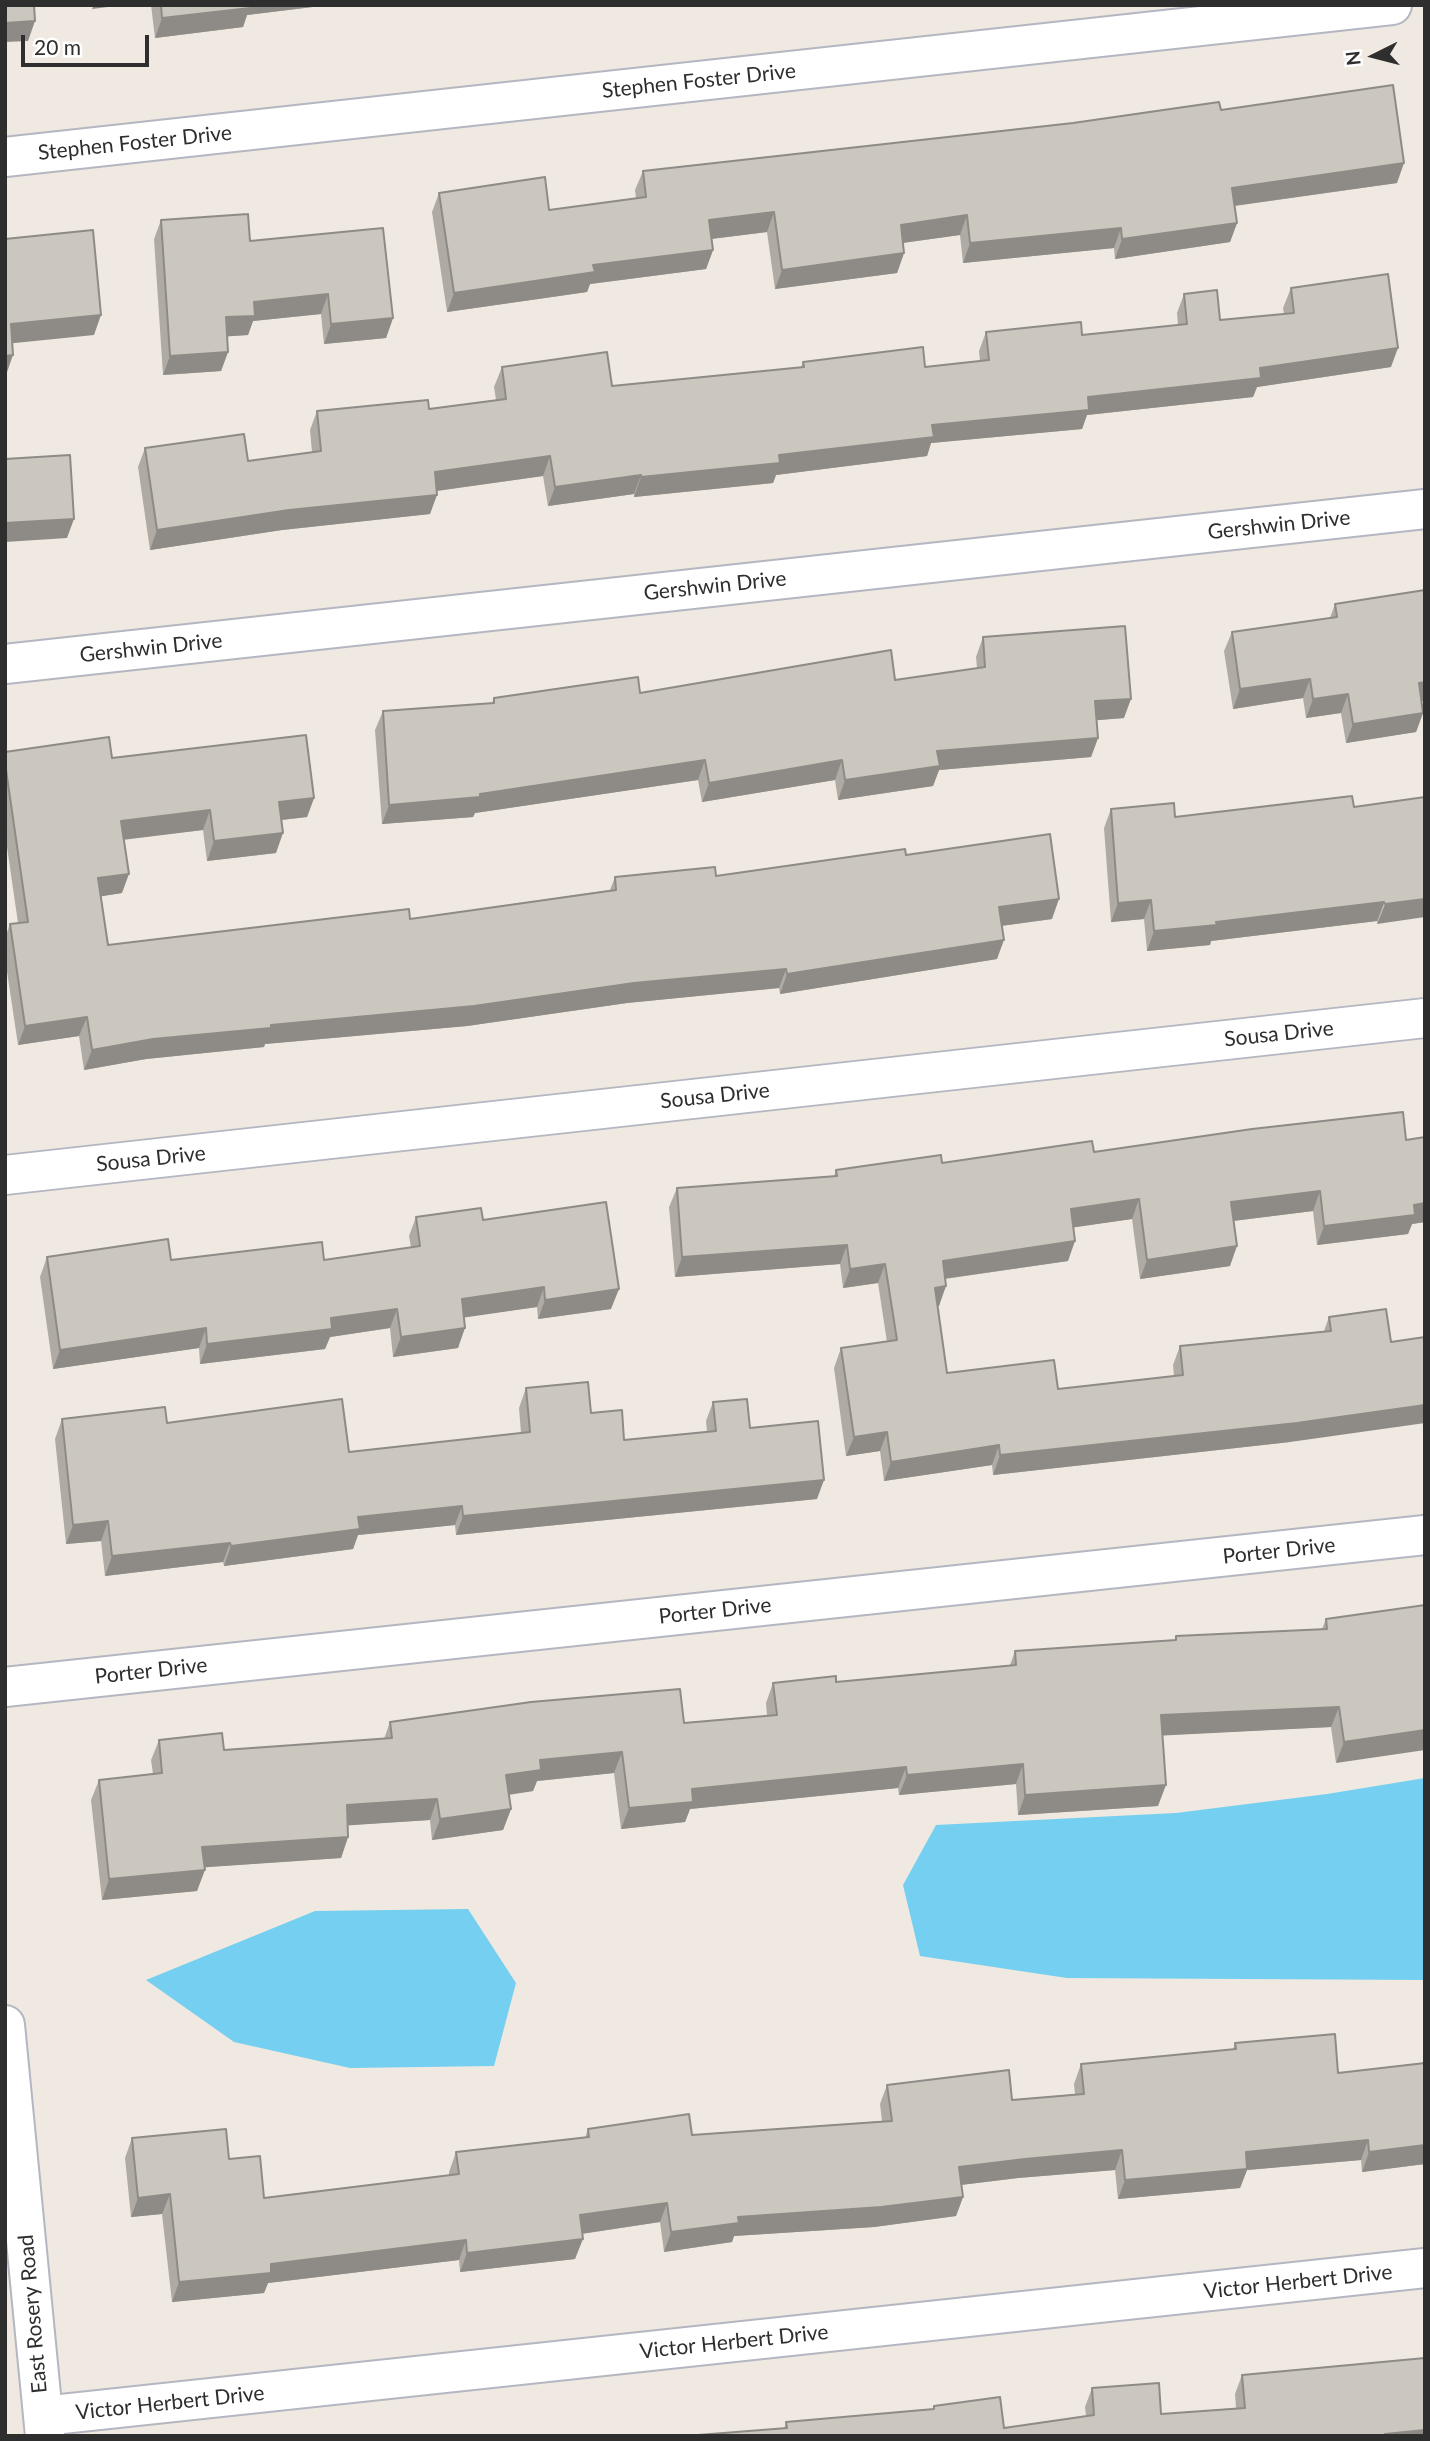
<!DOCTYPE html>
<html>
<head>
<meta charset="utf-8">
<style>
  body { margin:0 }
  #map { position:relative; width:1430px; height:2441px; overflow:hidden; background:#efe9e1; font-family:Lato,sans-serif }
  canvas { display:block }
  .frame { position:absolute; inset:0; border:7px solid #2e2e2e; pointer-events:none }
  .north { position:absolute; left:1339px; top:21px; width:70px; height:70px; -webkit-text-stroke:5px #fff; paint-order:stroke; rotate:264deg; font-size:19px; font-weight:700; line-height:28px; text-align:center; color:#2e2e2e }
  .north::after { content:''; display:block; margin:auto; width:24px; height:32px; background:#2e2e2e; clip-path:polygon(50% 0,100% 100%,50% 72%,0 100%) }
  .scale { position:absolute; left:21px; top:35px; width:128px; height:32px; box-sizing:border-box; border:4px solid #2e2e2e; border-top:0; padding-left:9px; font-size:21px; line-height:24px; white-space:nowrap; color:#2e2e2e; -webkit-text-stroke:5px #fff; paint-order:stroke }
</style>
</head>
<body>
<div id="map">
<canvas width="1430" height="2441"></canvas>
<div class="frame"></div>
<div class="north">N</div>
<div class="scale">20 m</div>
</div>
<script>
const ctx = document.querySelector('canvas').getContext('2d');
ctx.lineJoin = 'round';
function fillPath(path, color) { ctx.fillStyle = color; ctx.fill(path, 'evenodd'); }
const poly = rows => new Path2D(rows.map(r => 'M' + r).join(''));
function strokePath(path, color, width, dash) { ctx.strokeStyle = color; ctx.lineWidth = width; ctx.lineCap = dash ? 'butt' : 'round'; ctx.setLineDash(dash || []); ctx.stroke(path); }
function write(font, color, halo, rows, align = 'center') {
  ctx.font = font + ' Lato,sans-serif'; ctx.lineWidth = 5; ctx.setLineDash([]); ctx.textBaseline = 'middle'; ctx.strokeStyle = halo; ctx.fillStyle = color; for (const [text, x, y, turn = 0] of rows) {
    ctx.save(); ctx.translate(x, y); ctx.rotate((+turn || 0) * Math.PI / 180); ctx.textAlign = isNaN(turn) ? turn : align; if (halo) ctx.strokeText(text, 0, 0); ctx.fillText(text, 0, 0); ctx.restore();
  }
}
const water = poly([
  [1425,1778,1425,1980,1067,1978,920,1956,903,1885,936,1825,1176,1813,1327,1794],
  [468,1909,516,1983,494,2066,350,2068,234,2042,146,1980,315,1911]
]);
const street = poly([
  [5,157,1392,5],
  [5,664,1425,509],
  [5,1175,1425,1018],
  [5,1687,1425,1535],
  [5,2025,45,2436],
  [43,2416,1425,2268]
]);
const wall = poly([
  [151,5,329,5,247,15,243,27,155,38],
  [1221,110,1397,183,1235,206,1237,223,1230,242,1115,259,1114,248,963,263,960,235,903,243,904,253,897,273,775,289,767,232,712,239,713,250,706,269,590,284,587,292,447,312,432,212,439,193,549,210,636,198,635,190,643,171],
  [161,220,250,241,393,318,386,338,324,344,321,314,253,321,248,335,227,336,228,352,221,371,163,375,154,239],
  [1291,288,1391,367,1257,387,1253,397,1087,415,1082,429,931,443,927,456,776,475,773,483,634,497,634,494,548,506,543,476,437,491,430,514,282,530,150,550,138,467,145,448,248,461,312,452,310,430,317,411,429,409,496,400,494,387,502,367,612,386,801,367,803,362,925,367,980,361,979,351,986,332,1082,335,1178,325,1177,313,1184,294,1220,320,1284,314,1283,308],
  [1335,604,1425,701,1422,701,1423,713,1416,732,1346,743,1341,713,1306,718,1303,698,1233,709,1224,651,1232,632,1330,618],
  [983,637,1124,718,1097,720,1098,738,1091,757,939,770,933,786,838,800,835,780,702,802,698,780,475,813,473,817,382,824,375,730,383,711,492,703,494,698,640,693,895,680,977,668,976,657],
  [5,752,112,758,314,798,307,817,281,820,276,853,207,861,203,830,124,839,122,893,101,896,108,945,410,919,610,890,615,877,716,876,906,855,1052,919,1002,926,997,959,780,994,779,988,627,1003,467,1026,265,1044,264,1047,146,1059,84,1070,79,1036,18,1045,5,958,5,938,10,924,18,923,5,833],
  [1425,797,1377,924,1377,921,1211,941,1210,945,1147,951,1144,919,1111,922,1104,828,1111,809,1175,817,1354,807],
  [1425,1137,1425,1222,1412,1224,1408,1234,1317,1245,1313,1211,1234,1221,1230,1266,1140,1279,1132,1219,1073,1227,1068,1261,945,1279,939,1306,937,1306,947,1373,1058,1389,1174,1376,1173,1365,1180,1346,1324,1331,1329,1317,1386,1309,1290,1442,993,1475,992,1465,884,1481,880,1451,846,1456,834,1368,841,1348,887,1342,878,1283,843,1288,840,1264,675,1277,669,1207,677,1188,834,1176,836,1170,1094,1152,1406,1140],
  [416,1217,483,1220,611,1309,538,1319,537,1307,464,1317,458,1348,393,1357,390,1328,330,1337,325,1349,200,1364,199,1348,53,1369,40,1277,47,1257,171,1260,324,1260,411,1247,409,1236],
  [526,1388,591,1413,624,1440,707,1432,706,1421,713,1402,750,1428,817,1499,456,1535,455,1525,358,1535,353,1549,224,1566,223,1562,105,1576,101,1541,66,1544,55,1439,62,1419,167,1423,349,1452,521,1433,519,1408],
  [1425,1605,1336,1763,1331,1727,1162,1735,1158,1806,1018,1815,1016,1784,899,1795,898,1788,690,1809,685,1822,621,1829,614,1773,537,1781,533,1791,509,1795,511,1809,503,1830,432,1840,430,1820,348,1825,348,1837,341,1858,204,1867,197,1891,102,1900,91,1800,99,1780,153,1774,151,1760,159,1740,224,1750,384,1739,390,1722,684,1723,767,1716,766,1703,773,1683,836,1682,1010,1665,1015,1651,1174,1640,1176,1636,1322,1629,1326,1619],
  [1235,2043,1338,2073,1425,2063,1425,2164,1362,2172,1361,2160,1247,2170,1240,2188,1118,2199,1115,2170,1018,2178,961,2185,963,2197,956,2216,874,2227,734,2236,732,2242,664,2252,660,2222,582,2234,575,2259,460,2272,459,2260,268,2283,264,2293,172,2302,162,2214,131,2217,125,2158,132,2138,229,2159,264,2198,449,2175,449,2172,456,2152,585,2138,588,2129,692,2135,882,2121,880,2104,887,2085,1012,2100,1075,2094,1074,2084,1081,2064,1233,2049],
  [1242,2375,1425,2436,784,2429,786,2422,933,2409,934,2406,1004,2428,1086,2416,1085,2407,1092,2388,1161,2414,1236,2408,1235,2394]
]);
const shadedWall = poly([
  [94,5,124,5,92,9],
  [246,5,329,5,247,15,243,27,155,38,162,18],
  [35,21,28,41,5,42,5,23],
  [1404,163,1397,183,1225,207,1232,188],
  [774,212,767,232,702,240,709,220],
  [967,215,960,235,894,244,901,225],
  [1237,223,1230,242,1115,259,1122,239],
  [1121,228,1114,248,963,263,970,243],
  [713,250,706,269,590,284,587,292,447,312,454,293,593,265],
  [904,253,897,273,775,289,782,270],
  [328,294,321,314,253,321,248,335,219,337,226,317,254,302],
  [101,315,94,335,5,344,11,324],
  [393,318,386,338,324,344,331,324],
  [1398,348,1391,367,1257,387,1253,397,1087,415,1082,429,931,443,927,456,776,475,773,483,634,497,641,477,779,455,932,425,1088,397,1260,368],
  [228,352,221,371,163,375,170,356],
  [13,355,6,375,5,375,5,356],
  [550,456,543,476,428,492,435,472],
  [641,475,634,494,548,506,555,487],
  [437,495,430,514,282,530,150,550,157,530,289,510],
  [74,519,67,538,5,542,5,523],
  [1310,679,1303,698,1233,709,1240,689],
  [1425,682,1425,701,1412,702,1419,683],
  [1348,694,1341,713,1306,718,1313,699],
  [1131,699,1124,718,1088,721,1095,701],
  [1423,713,1416,732,1346,743,1353,724],
  [1098,738,1091,757,939,770,933,786,838,800,845,780,937,751],
  [705,760,698,780,475,813,473,817,382,824,389,805,480,794],
  [842,760,835,780,702,802,709,783],
  [314,798,307,817,272,821,279,802],
  [210,810,203,830,114,841,121,821],
  [283,833,276,853,207,861,214,841],
  [129,874,122,893,91,898,98,878],
  [1059,899,1052,919,992,927,999,907],
  [1425,899,1425,917,1377,924,1385,904],
  [1151,900,1144,919,1111,922,1118,903],
  [1384,902,1377,921,1211,941,1210,945,1147,951,1154,931,1216,922],
  [1004,940,997,959,780,994,787,974],
  [786,969,779,988,627,1003,467,1026,265,1044,264,1047,146,1059,84,1070,92,1050,153,1039,634,983],
  [87,1017,79,1036,18,1045,25,1026],
  [1320,1191,1313,1211,1224,1222,1231,1202],
  [1139,1199,1132,1219,1063,1229,1071,1209],
  [1425,1203,1425,1222,1412,1224,1408,1234,1317,1245,1324,1226,1414,1205],
  [1075,1241,1068,1261,935,1280,943,1261],
  [847,1245,840,1264,675,1277,682,1257],
  [1237,1246,1230,1266,1140,1279,1147,1260],
  [885,1264,878,1283,843,1288,850,1269],
  [946,1286,939,1306,928,1307,935,1288],
  [544,1287,537,1307,454,1319,462,1299],
  [619,1289,611,1309,538,1319,545,1300],
  [397,1309,390,1328,330,1337,325,1349,200,1364,207,1344,331,1318],
  [206,1328,199,1348,53,1369,60,1350],
  [465,1328,458,1348,393,1357,401,1337],
  [1425,1405,1425,1423,1290,1442,993,1475,1000,1455],
  [887,1432,880,1451,846,1456,854,1437],
  [999,1445,992,1465,884,1481,891,1462],
  [824,1480,817,1499,456,1535,463,1516],
  [462,1506,455,1525,358,1535,353,1549,224,1566,231,1546,358,1517],
  [108,1521,101,1541,66,1544,73,1525],
  [230,1543,223,1562,105,1576,112,1556],
  [1339,1707,1331,1727,1154,1736,1161,1715],
  [1425,1730,1425,1750,1336,1763,1344,1742],
  [622,1752,614,1773,537,1781,533,1791,498,1796,506,1775,540,1760],
  [1023,1764,1016,1784,899,1795,907,1775],
  [906,1767,898,1788,690,1809,685,1822,621,1829,629,1808,692,1789],
  [1166,1785,1158,1806,1018,1815,1025,1795],
  [437,1799,430,1820,339,1826,347,1805],
  [511,1809,503,1830,432,1840,440,1819],
  [348,1837,341,1858,195,1868,202,1847],
  [205,1870,197,1891,102,1900,109,1879],
  [1368,2140,1361,2160,1247,2170,1240,2188,1118,2199,1125,2180,1246,2152],
  [1425,2145,1425,2164,1362,2172,1369,2152],
  [1122,2150,1115,2170,1018,2178,952,2186,959,2167,1025,2159],
  [170,2194,162,2214,131,2217,138,2198],
  [963,2197,956,2216,874,2227,734,2236,732,2242,664,2252,671,2232,738,2217],
  [667,2203,660,2222,573,2235,580,2215],
  [583,2239,575,2259,460,2272,467,2253],
  [466,2240,459,2260,268,2283,264,2293,172,2302,179,2282,271,2264],
  [1425,2430,1425,2436,1385,2436,1385,2434]
]);
const building = poly([
  [5,5,34,5,35,21,5,23,5,5],
  [161,5,250,5,250,8,162,18,161,5],
  [1393,85,1404,163,1232,188,1237,223,1122,239,1121,228,970,243,967,215,901,225,904,253,782,270,774,212,709,220,713,250,593,265,595,272,454,293,439,193,545,177,549,210,646,197,643,171,1073,123,1219,102,1221,110,1393,85],
  [248,214,250,241,383,228,393,318,331,324,328,294,254,302,255,316,226,317,228,352,170,356,161,220,248,214],
  [93,230,101,315,11,324,13,355,5,356,5,239,93,230],
  [1388,274,1398,348,1260,368,1261,378,1088,397,1089,410,932,425,934,437,779,455,780,463,641,477,641,475,555,487,550,456,435,472,437,495,289,510,157,530,145,448,244,434,248,461,321,451,317,411,428,400,429,409,506,399,502,367,607,352,612,386,804,367,803,362,923,347,925,367,989,360,986,332,1081,322,1082,335,1187,324,1184,294,1217,290,1220,320,1294,313,1291,288,1388,274],
  [70,455,74,519,5,523,5,459,70,455],
  [1425,590,1425,682,1419,683,1423,713,1353,724,1348,694,1313,699,1310,679,1240,689,1232,632,1337,617,1335,604,1425,590],
  [1125,626,1131,699,1095,701,1098,738,937,751,940,766,845,780,842,760,709,783,705,760,480,794,480,797,389,805,383,711,494,703,494,698,638,677,640,693,891,650,895,680,985,667,983,637,1125,626],
  [306,735,314,798,279,802,283,833,214,841,210,810,121,821,129,874,98,878,108,945,409,909,410,919,616,890,615,877,715,867,716,876,905,849,906,855,1050,834,1059,899,999,907,1004,940,787,974,786,969,634,983,474,1006,271,1025,271,1028,153,1039,92,1050,87,1017,25,1026,10,924,28,922,5,763,5,752,109,737,112,758,306,735],
  [1352,796,1354,807,1425,797,1425,899,1385,904,1384,902,1216,922,1217,925,1154,931,1151,900,1118,903,1111,809,1174,803,1175,817,1352,796],
  [1403,1112,1406,1140,1425,1137,1425,1203,1414,1205,1415,1215,1324,1226,1320,1191,1231,1202,1237,1246,1147,1260,1139,1199,1071,1209,1075,1241,943,1261,946,1286,935,1288,947,1373,1054,1360,1058,1389,1183,1375,1180,1346,1331,1331,1329,1317,1386,1309,1391,1342,1425,1337,1425,1405,1297,1423,1000,1455,999,1445,891,1462,887,1432,854,1437,841,1348,897,1340,885,1264,850,1269,847,1245,682,1257,677,1188,837,1176,836,1170,941,1155,942,1163,1092,1141,1094,1152,1252,1129,1403,1112],
  [606,1202,619,1289,545,1300,544,1287,462,1299,465,1328,401,1337,397,1309,331,1318,332,1329,207,1344,206,1328,60,1350,47,1257,168,1239,171,1260,322,1242,324,1260,420,1246,416,1217,481,1208,483,1220,606,1202],
  [588,1382,591,1413,622,1410,624,1440,716,1431,713,1402,747,1399,750,1428,818,1421,824,1480,463,1516,462,1506,358,1517,360,1529,231,1546,230,1543,112,1556,108,1521,73,1525,62,1419,165,1407,167,1423,342,1399,349,1452,530,1432,526,1388,588,1382],
  [1425,1605,1425,1730,1344,1742,1339,1707,1161,1715,1166,1785,1025,1795,1023,1764,907,1775,906,1767,692,1789,693,1802,629,1808,622,1752,540,1760,541,1770,506,1775,511,1809,440,1819,437,1799,347,1805,348,1837,202,1847,205,1870,109,1879,99,1780,162,1773,159,1740,222,1733,224,1750,392,1738,390,1722,531,1702,680,1689,684,1723,777,1715,773,1683,836,1676,836,1682,1016,1665,1015,1651,1176,1640,1176,1636,1327,1629,1326,1619,1425,1605],
  [1335,2034,1338,2073,1425,2063,1425,2145,1369,2152,1368,2140,1246,2152,1247,2169,1125,2180,1122,2150,1025,2159,959,2167,963,2197,881,2207,738,2217,739,2223,671,2232,667,2203,580,2215,583,2239,467,2253,466,2240,271,2264,271,2273,179,2282,170,2194,138,2198,132,2138,226,2129,229,2159,260,2156,264,2198,459,2174,456,2152,589,2137,588,2129,689,2114,692,2135,892,2121,887,2085,1009,2070,1012,2100,1084,2094,1081,2064,1236,2049,1235,2043,1335,2034],
  [1425,2358,1425,2430,1385,2434,1386,2436,685,2436,787,2428,786,2422,934,2409,934,2406,1000,2397,1004,2428,1094,2415,1092,2388,1159,2383,1161,2414,1245,2408,1242,2375,1425,2358]
]);
const streetNames = [
  ["Stephen Foster Drive",699,81,-6],
  ["Stephen Foster Drive",135,143,-6],
  ["Gershwin Drive",1279,525,-6],
  ["Gershwin Drive",715,586,-6],
  ["Gershwin Drive",151,648,-6],
  ["Sousa Drive",1279,1034,-6],
  ["Sousa Drive",715,1096,-6],
  ["Sousa Drive",151,1159,-6],
  ["Porter Drive",1279,1551,-6],
  ["Porter Drive",715,1611,-6],
  ["Porter Drive",151,1671,-6],
  ["Victor Herbert Drive",1298,2282,-6],
  ["East Rosery Road",33,2314,-95],
  ["Victor Herbert Drive",734,2342,-6],
  ["Victor Herbert Drive",170,2403,-6]
];
fillPath(water, '#75cff0');
strokePath(street, '#b4b7c1', 42);
strokePath(street, '#fff', 38);
fillPath(wall, '#afaba4');
fillPath(shadedWall, '#8e8b86');
fillPath(building, '#cbc7bf');
strokePath(building, '#8e8b86', 2);
write('21px', '#2e2e2e', '#fff', streetNames);
</script>
</body>
</html>
